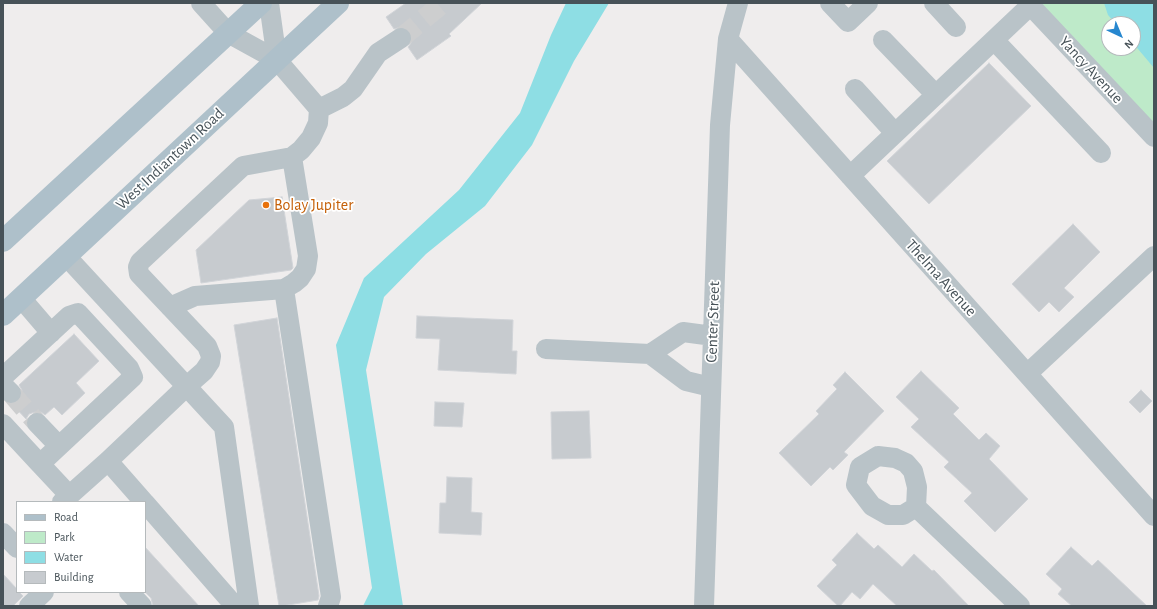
<!DOCTYPE html>
<html>
<head>
<meta charset="utf-8">
<style>
  body { margin:0 }
  #map { position:relative; width:1157px; height:609px; overflow:hidden; background:#efeded; font-family:"Alegreya Sans",sans-serif }
  canvas { display:block }
  .frame { position:absolute; inset:0; border:4px solid #475258; pointer-events:none }
  .legend { position:absolute; left:16px; top:501px; width:130px; height:92px; box-sizing:border-box; background:#fff; border:1px solid #b5babc; margin:0; padding:5px 7px; list-style:none; font-size:12px; color:#475258 }
  .legend li { display:flex; align-items:center; gap:8px; height:20px }
  .legend b { width:20px; border:1px solid #b5babc }
  .north { position:absolute; left:1101px; top:16px; width:40px; height:40px; box-sizing:border-box; background:#fff; border:1px solid #b5babc; border-radius:50%; rotate:136deg; font-size:11px; font-weight:700; line-height:16px; text-align:center; color:#475258 }
  .north::after { content:''; display:block; margin:auto; width:14px; height:18px; background:#2787cf; clip-path:polygon(50% 0,100% 100%,50% 72%,0 100%) }
</style>
</head>
<body>
<div id="map">
<canvas width="1157" height="609"></canvas>
<div class="frame"></div>
<ul class="legend">
<li><b style="height:5px;background:#aec0ca"></b>Road</li>
<li><b style="height:11px;background:#beeac9"></b>Park</li>
<li><b style="height:11px;background:#8edee4"></b>Water</li>
<li><b style="height:11px;background:#c7cbcf"></b>Building</li>
</ul>
<div class="north">N</div>
</div>
<script>
const ctx = document.querySelector('canvas').getContext('2d');
ctx.lineJoin = 'round';
function fillPath(path, color) { ctx.fillStyle = color; ctx.fill(path, 'evenodd'); }
const poly = rows => new Path2D(rows.map(r => 'M' + r).join(''));
function strokePath(path, color, width, dash) { ctx.strokeStyle = color; ctx.lineWidth = width; ctx.lineCap = dash ? 'butt' : 'round'; ctx.setLineDash(dash || []); ctx.stroke(path); }
function write(font, color, halo, rows, align = 'center') {
  ctx.font = font + ' "Alegreya Sans",sans-serif'; ctx.lineWidth = 3.5; ctx.setLineDash([]); ctx.textBaseline = 'middle'; ctx.strokeStyle = halo; ctx.fillStyle = color; for (const [text, x, y, turn = 0] of rows) {
    ctx.save(); ctx.translate(x, y); ctx.rotate((+turn || 0) * Math.PI / 180); ctx.textAlign = isNaN(turn) ? turn : align; if (halo) ctx.strokeText(text, 0, 0); ctx.fillText(text, 0, 0); ctx.restore();
  }
}
const green = poly([
  [1039,3,1154,3,1154,127],
  [1109,24,1133,24,1133,48,1109,48]
]);
const water = poly([
  [566,3,609,3,574,61,532,145,485,206,426,254,384,297,366,370,403,606,363,606,372,588,336,345,364,278,459,190,520,113,551,35],
  [1104,3,1154,3,1154,68,1133,43,1133,24,1116,24,1108,15]
]);
const building = poly([
  [406,3,482,3,449,34,451,36,417,60,408,47,411,43,412,38,410,31,406,28,401,27,394,29,386,17,406,3],
  [989,63,1031,106,929,204,887,161,989,63],
  [282,197,293,268,291,270,201,283,196,250,249,200,282,197],
  [1073,224,1100,252,1064,288,1074,297,1059,312,1049,302,1039,312,1012,284,1073,224],
  [417,316,513,320,512,351,517,351,516,374,438,370,440,339,416,338,417,316],
  [277,318,319,596,318,600,282,606,279,606,234,325,277,318],
  [74,334,99,361,76,383,85,393,62,415,54,407,45,415,41,412,35,412,29,414,26,419,12,404,19,401,22,396,22,390,19,385,74,334],
  [921,371,959,408,953,414,979,440,986,433,1000,446,989,459,1028,499,995,532,964,501,972,493,944,467,949,462,911,427,919,419,896,397,921,371],
  [845,372,884,411,844,452,848,455,833,470,830,467,811,486,779,453,819,414,816,411,837,389,833,385,845,372],
  [1141,390,1152,401,1140,413,1129,402,1141,390],
  [435,402,464,403,462,427,434,426,435,402],
  [589,411,591,458,552,459,551,412,589,411],
  [447,477,472,478,471,512,482,513,481,535,439,533,440,503,446,503,447,477],
  [857,533,874,549,878,545,902,567,914,554,932,571,934,570,969,606,897,606,873,584,860,599,852,592,840,606,838,606,817,586,837,565,832,560,857,533],
  [145,547,199,606,153,606,151,598,145,592,145,547],
  [1071,547,1092,566,1098,560,1147,606,1072,606,1058,594,1062,589,1046,574,1071,547],
  [3,574,17,589,17,592,19,592,23,596,13,606,3,606,3,574]
]);
const minorTunnel = poly([
  [401,38,443,3],
  [11,393,37,423]
]);
const minor = poly([
  [269,3,277,60],
  [830,3,848,22,868,3],
  [934,3,956,27],
  [1028,3,1154,137],
  [728,39,1154,516],
  [883,40,936,95],
  [994,40,1101,153],
  [855,89,895,133],
  [319,109,343,97,353,89,378,53,401,38],
  [850,176,1033,3],
  [66,256,224,427,249,606],
  [284,289,294,283,300,278,306,269,308,256,292,157],
  [21,298,51,333],
  [170,307,195,296,284,289,331,597,328,606],
  [546,349,650,354,683,332,713,336],
  [650,354,686,381,711,387],
  [1027,374,1154,256],
  [3,377,69,316,78,313,129,368,133,377,40,464,3,424],
  [3,385,11,393],
  [37,423,59,446],
  [878,456,895,458,906,463,913,471,917,487,916,507,903,515,888,515,872,506,856,485,860,467,878,456],
  [108,461,144,502],
  [40,464,69,495],
  [62,502,108,461,187,386,204,371,210,362,211,356,207,346,139,274,138,267,140,262,243,166,292,157,301,150,311,138,318,123,319,109,277,60,228,33,201,3],
  [145,503,235,606],
  [916,507,1020,606],
  [3,533,17,548],
  [129,592,142,606],
  [29,606,44,592],
  [704,606,720,125,728,39,738,3]
]);
const major = poly([
  [3,241,261,3],
  [3,315,338,3]
]);
const markers = [
  [266,205,4,"#e8710a"]
];
const streetNames = [
  ["Yancy Avenue",1091,70,47],
  ["West Indiantown Road",170,159,-43],
  ["Thelma Avenue",941,278,48],
  ["Center Street",713,322,-88]
];
const foodNames = [
  ["Bolay Jupiter",274,205]
];
fillPath(green, '#beeac9');
fillPath(water, '#8edee4');
fillPath(building, '#c7cbcf');
strokePath(building, '#d1d4d8', 1);
strokePath(minorTunnel, '#cdcecf', 20, [20, 10]);
strokePath(minor, '#b9c3c8', 20);
strokePath(major, '#aec0ca', 22);
for (const [x, y, r, color] of markers) { const dot = new Path2D(); dot.arc(x, y, r, 0, 2 * Math.PI); ctx.fillStyle = color; ctx.fill(dot); strokePath(dot, '#fff', 1.5); }
write('16px', '#475258', '#fff', streetNames);
write('16px', '#c56008', '#fff', foodNames, 'left');
</script>
</body>
</html>
